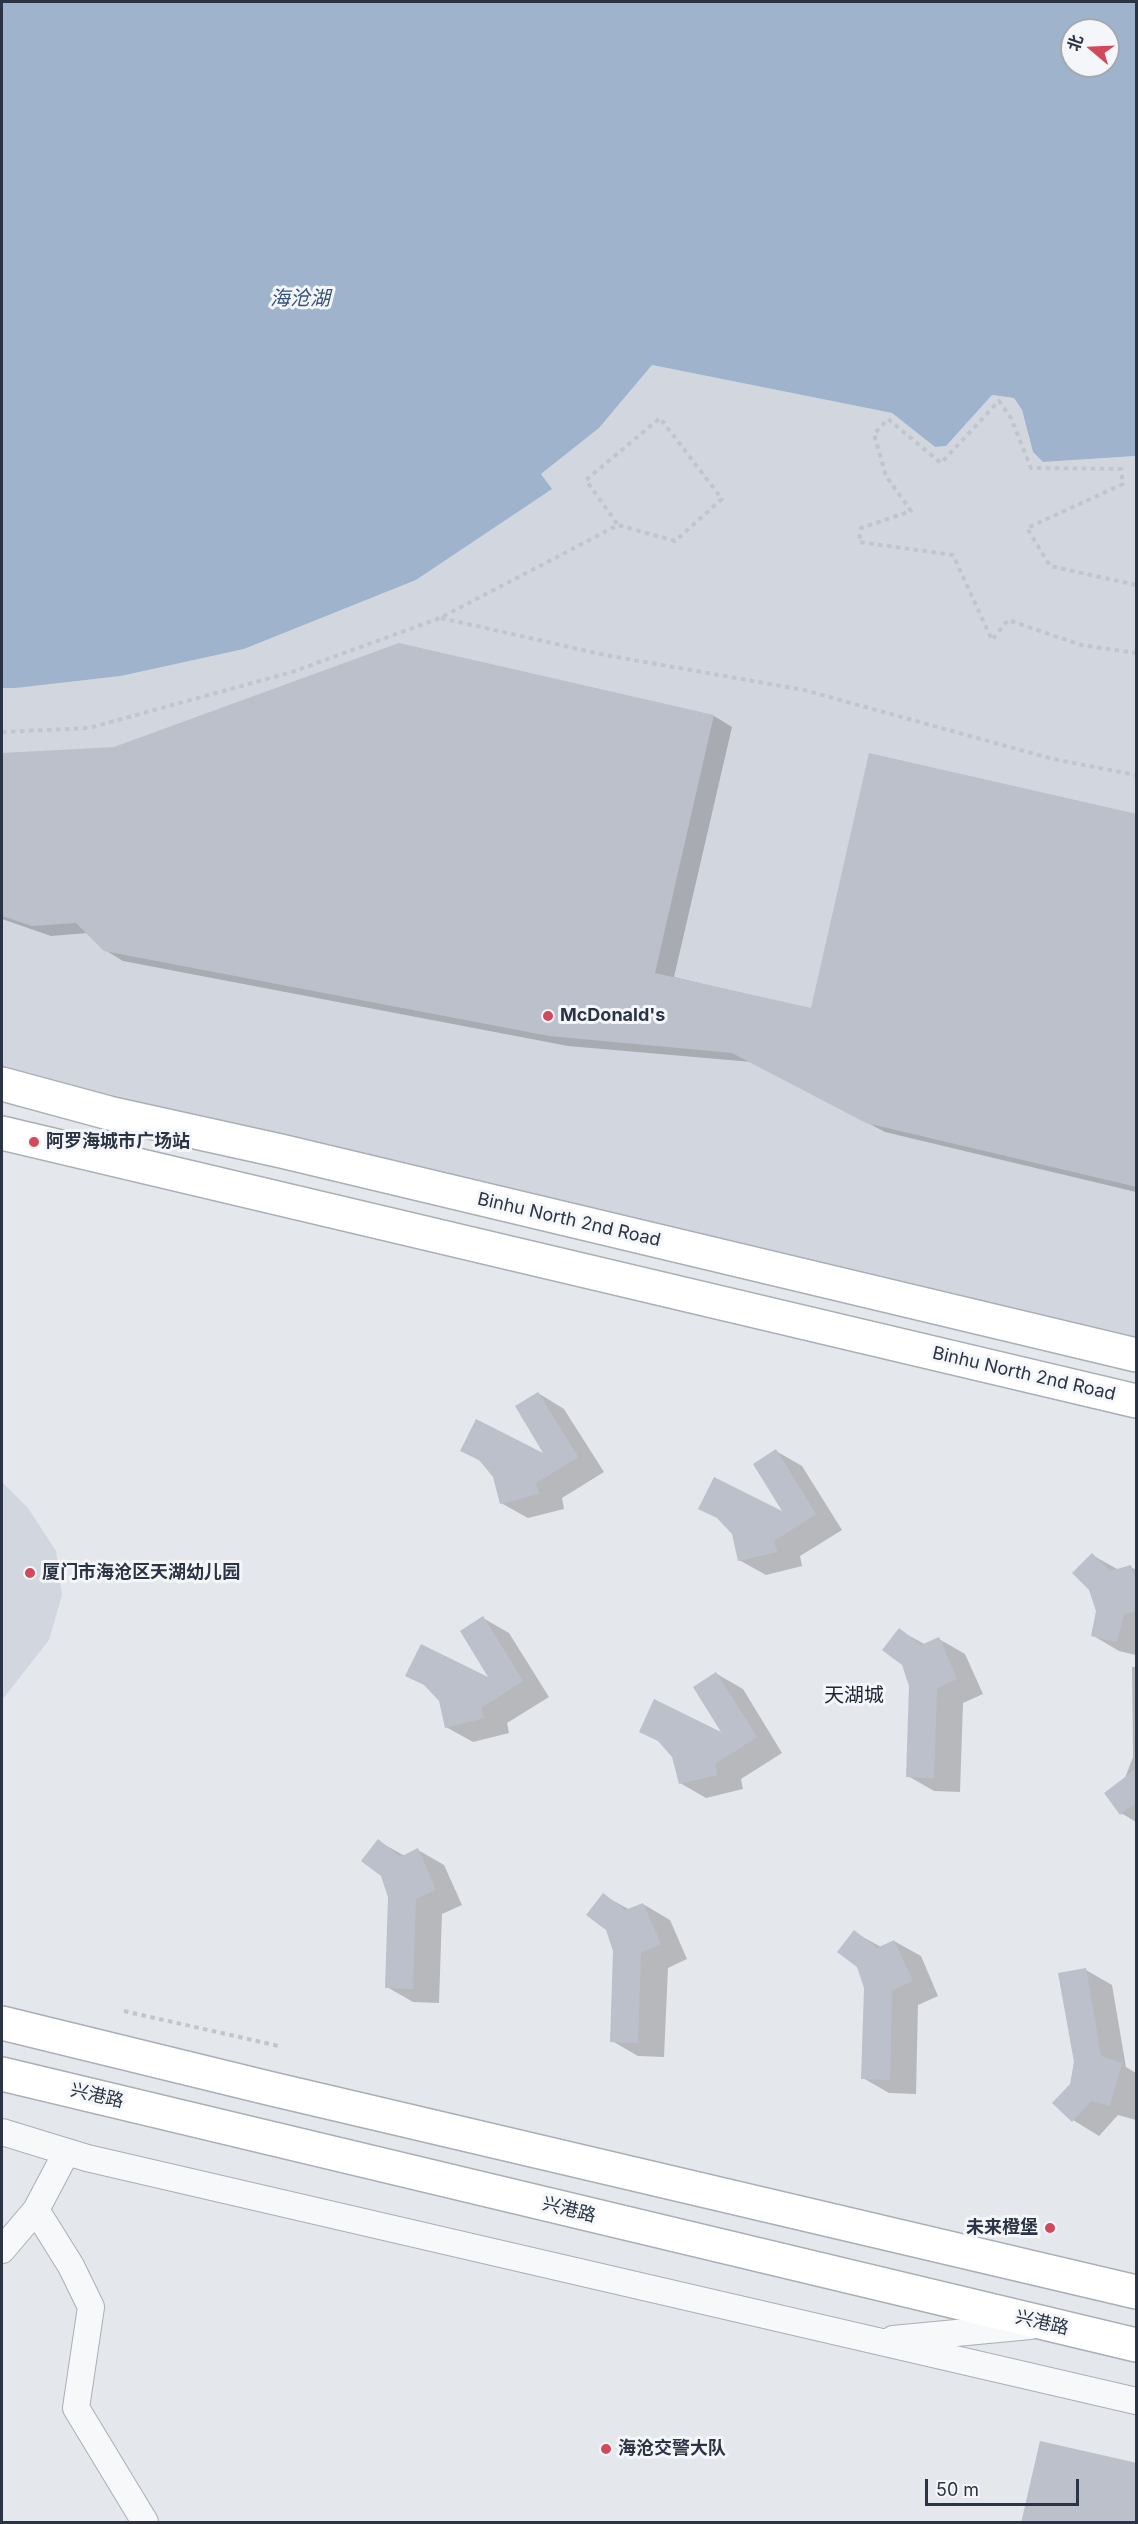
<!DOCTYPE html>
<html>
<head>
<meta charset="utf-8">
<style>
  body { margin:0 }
  #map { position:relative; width:1138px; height:2524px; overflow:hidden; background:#e4e7ec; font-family:Inter,"Noto Sans SC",sans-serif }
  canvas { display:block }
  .frame { position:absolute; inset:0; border:3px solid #2b3445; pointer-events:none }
  .north { position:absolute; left:1060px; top:18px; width:60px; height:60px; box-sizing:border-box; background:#f4f6f9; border:2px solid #a4a8b1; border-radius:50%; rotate:289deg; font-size:16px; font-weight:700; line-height:24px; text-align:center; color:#2b3445 }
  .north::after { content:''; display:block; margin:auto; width:21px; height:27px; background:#d1495b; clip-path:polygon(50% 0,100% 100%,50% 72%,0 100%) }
  .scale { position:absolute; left:925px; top:2479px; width:154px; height:27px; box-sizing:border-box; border:3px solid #2b3445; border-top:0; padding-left:8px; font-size:18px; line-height:21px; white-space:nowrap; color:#2b3445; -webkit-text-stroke:4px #f4f6f9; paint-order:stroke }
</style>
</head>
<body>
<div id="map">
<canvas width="1138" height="2524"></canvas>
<div class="frame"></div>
<div class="north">北</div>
<div class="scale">50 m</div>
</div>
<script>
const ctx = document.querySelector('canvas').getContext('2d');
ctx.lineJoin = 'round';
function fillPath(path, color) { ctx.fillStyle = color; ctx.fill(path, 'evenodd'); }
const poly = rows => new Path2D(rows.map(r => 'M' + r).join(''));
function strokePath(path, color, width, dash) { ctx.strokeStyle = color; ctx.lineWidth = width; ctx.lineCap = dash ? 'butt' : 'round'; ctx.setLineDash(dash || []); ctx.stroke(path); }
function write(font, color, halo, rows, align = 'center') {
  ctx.font = font + ' Inter,"Noto Sans SC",sans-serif'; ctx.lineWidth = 6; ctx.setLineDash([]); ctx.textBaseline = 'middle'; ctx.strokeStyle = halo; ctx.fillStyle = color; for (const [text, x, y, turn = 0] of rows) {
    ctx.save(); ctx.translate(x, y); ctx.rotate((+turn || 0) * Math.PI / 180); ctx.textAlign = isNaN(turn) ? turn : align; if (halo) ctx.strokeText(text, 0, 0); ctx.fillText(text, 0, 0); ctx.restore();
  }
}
const built = poly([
  [652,365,892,413,935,447,946,446,992,395,1014,398,1022,410,1033,452,1043,462,1136,456,1136,1338,2,1076,2,688,16,688,121,676,244,649,416,580,551,489,541,474,599,428],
  [2,1482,28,1508,56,1551,62,1595,49,1640,2,1700]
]);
const water = poly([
  [2,2,1136,2,1136,456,1043,462,1033,452,1022,410,1014,398,992,395,946,446,935,447,892,413,652,365,599,428,541,474,552,489,416,580,244,649,121,676,16,688,2,688],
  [1072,30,1108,30,1108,66,1072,66]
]);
const shadow = poly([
  [399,645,714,716,732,727,674,977,812,1010,1136,816,1136,1192,885,1132,752,1062,568,1046,123,961,105,950,88,933,51,936,2,919,2,755,115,749],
  [538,1393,564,1409,604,1472,562,1498,564,1509,528,1518,501,1503,495,1476,482,1462,462,1450,547,1456],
  [776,1451,802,1466,842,1530,800,1556,802,1566,766,1575,739,1560,786,1514],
  [1092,1555,1119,1570,1131,1567,1136,1570,1136,1655,1119,1651,1092,1635,1098,1611],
  [483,1618,509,1633,549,1697,507,1723,509,1733,473,1742,446,1727,493,1680],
  [899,1630,926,1645,939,1639,965,1654,983,1694,963,1703,960,1792,934,1791,908,1776,911,1686],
  [1132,1667,1136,1667,1136,1822,1121,1813,1125,1778,1133,1757],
  [717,1674,743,1689,782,1753,741,1779,743,1789,706,1798,680,1783,674,1756,662,1743,641,1731,725,1735],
  [378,1841,405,1856,418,1850,444,1865,462,1905,442,1914,439,2003,413,2002,387,1987,390,1897,383,1875],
  [603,1895,630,1910,643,1904,670,1920,687,1959,668,1968,664,2057,638,2056,612,2041,614,1951],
  [854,1932,881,1947,894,1941,921,1956,938,1996,918,2005,916,2094,889,2093,863,2078,866,1988],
  [1086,1970,1112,1985,1126,2067,1136,2073,1136,2120,1118,2115,1099,2136,1073,2120,1071,2085]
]);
const building = poly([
  [399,643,714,715,655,973,811,1008,869,753,1137,814,1137,1187,866,1123,732,1053,549,1036,104,951,76,923,32,926,2,916,2,753,114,747],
  [538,1392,578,1457,536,1483,539,1494,500,1504,493,1477,479,1460,460,1451,476,1419,543,1453,515,1406],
  [776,1449,816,1514,774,1541,777,1552,738,1561,732,1534,717,1518,698,1509,714,1477,782,1511,753,1464],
  [1092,1553,1110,1571,1131,1565,1137,1586,1137,1611,1124,1614,1117,1642,1091,1636,1096,1611,1089,1590,1072,1573],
  [483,1616,523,1681,481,1708,484,1718,445,1728,439,1701,424,1685,405,1676,421,1644,488,1677,460,1631],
  [899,1628,921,1645,939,1637,957,1679,937,1688,934,1778,906,1777,909,1686,902,1665,882,1650],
  [716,1672,757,1737,715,1764,717,1775,679,1784,672,1757,658,1741,639,1732,654,1699,721,1732,693,1687],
  [1137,1768,1137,1802,1120,1815,1104,1793],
  [378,1839,400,1857,418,1848,436,1890,416,1899,413,1989,385,1988,388,1897,381,1876,361,1861],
  [603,1893,625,1910,643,1903,661,1944,641,1953,638,2043,610,2042,613,1951,606,1930,586,1915],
  [854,1930,877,1948,894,1940,913,1981,892,1990,890,2080,861,2079,864,1988,857,1967,837,1952],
  [1086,1968,1101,2056,1122,2063,1110,2106,1091,2101,1072,2122,1052,2103,1070,2084,1074,2062,1058,1973],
  [1040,2441,1137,2463,1137,2523,1021,2523]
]);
const path = poly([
  [1136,585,1050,566,1027,528,1123,484,1121,469,1031,468,1011,418,999,401,941,463,888,419,874,434,886,476,911,511,861,528,859,542,953,555,992,640,1008,620,1081,645,1136,653],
  [441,618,605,655,804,690,1053,759,1136,775],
  [2,732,89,728,292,672,440,618,618,525,675,541,722,499,660,418,586,480,618,525],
  [124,2011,279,2046]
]);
const street = poly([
  [2,2132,87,2158,1136,2401],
  [36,2210,71,2266,91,2307,76,2408,145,2522],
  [2,2250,36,2210,66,2153],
  [893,2339,1030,2326]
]);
const secondary = poly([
  [2,1084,109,1113,281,1151,1136,1355],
  [2,1133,1136,1401],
  [2,2023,268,2088,1136,2292],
  [2,2074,1136,2345]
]);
const markers = [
  [548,1016,6,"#d1495b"],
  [34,1142,6,"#d1495b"],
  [30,1573,6,"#d1495b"],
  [1050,2228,6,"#d1495b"],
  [606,2449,6,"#d1495b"]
];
const poiNames = [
  ["McDonald's",560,1016],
  ["阿罗海城市广场站",46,1142],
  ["厦门市海沧区天湖幼儿园",42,1573],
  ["未来橙堡",1038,2228,"right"],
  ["海沧交警大队",618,2449]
];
const streetNames = [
  ["Binhu North 2nd Road",569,1220,13],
  ["Binhu North 2nd Road",1024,1374,13],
  ["兴港路",97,2096,13],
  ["兴港路",569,2210,14],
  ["兴港路",1042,2323,13]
];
const waterNames = [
  ["海沧湖",300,299]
];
const neighbourhoodNames = [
  ["天湖城",854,1696]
];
fillPath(built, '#d2d6de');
fillPath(water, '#9fb4cc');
fillPath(shadow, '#0003');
fillPath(building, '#bbc0ca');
strokePath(street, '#a9aeb7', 28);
strokePath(secondary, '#a9aeb7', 36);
strokePath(path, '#c2c5cb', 4, [4.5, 4.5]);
strokePath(street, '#f7f8fa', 26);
strokePath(secondary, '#fff', 33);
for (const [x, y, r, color] of markers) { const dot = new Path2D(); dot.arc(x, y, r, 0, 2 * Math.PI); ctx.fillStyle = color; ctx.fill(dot); strokePath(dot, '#f4f6f9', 2); }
write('bold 18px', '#2b3445', '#f4f6f9', poiNames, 'left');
write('18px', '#2b3445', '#f4f6f9', streetNames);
write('italic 20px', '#34527a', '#f4f6f9', waterNames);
write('20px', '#1d2536', '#f4f6f9', neighbourhoodNames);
</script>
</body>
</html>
